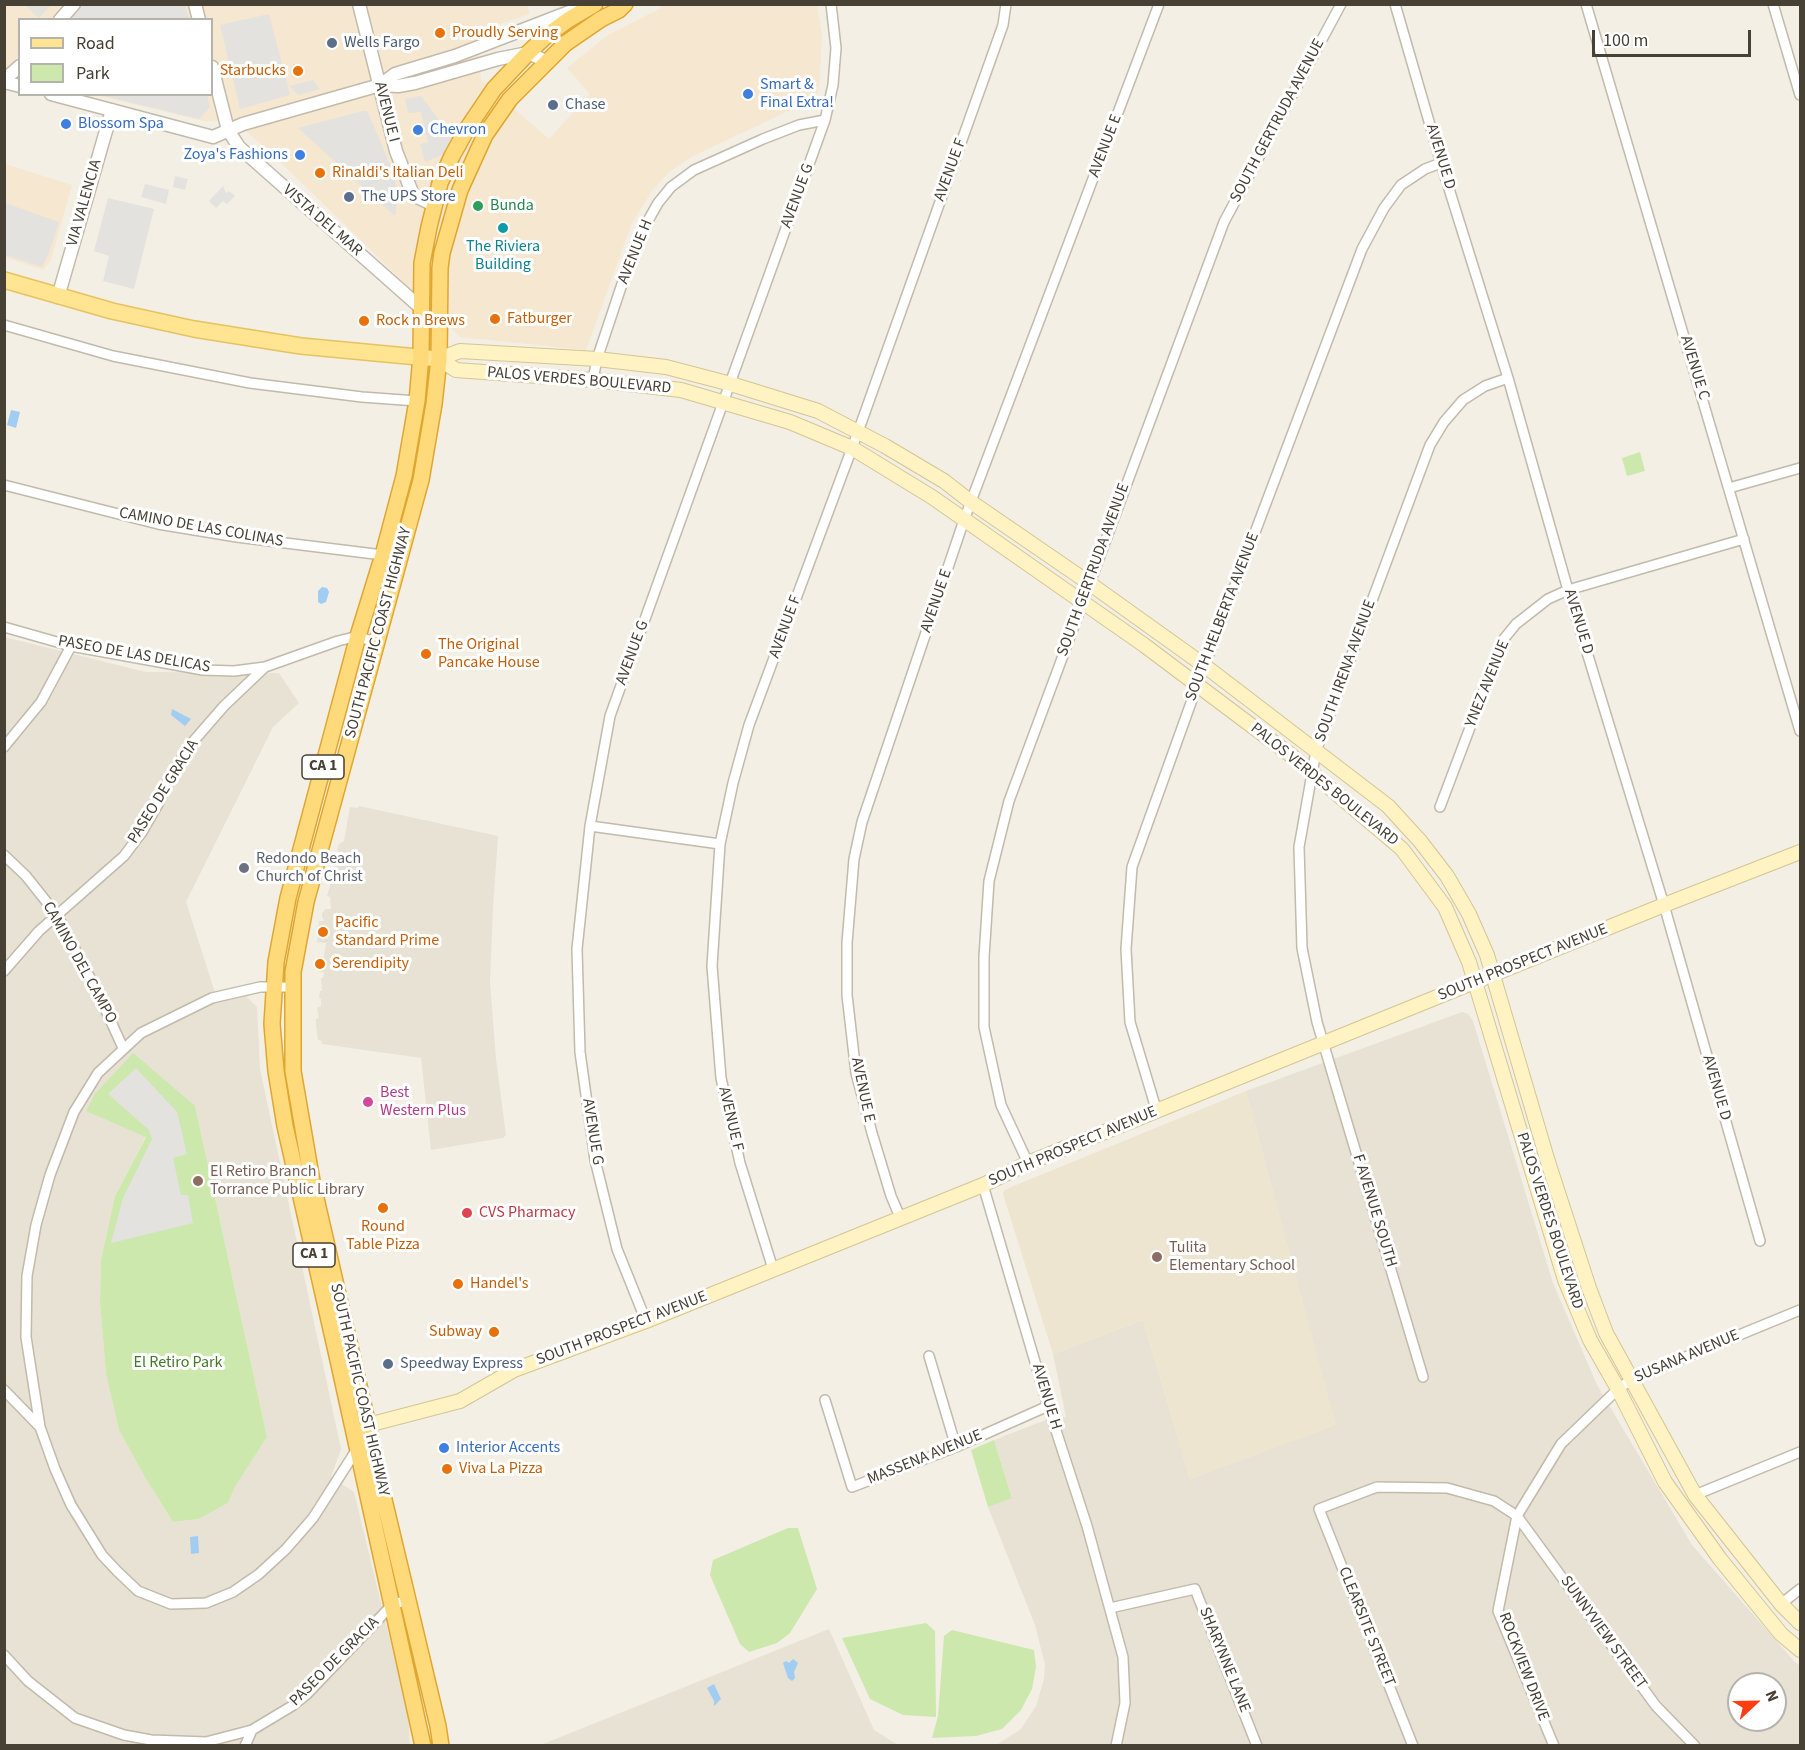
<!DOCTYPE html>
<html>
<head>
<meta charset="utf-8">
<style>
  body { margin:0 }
  #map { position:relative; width:1805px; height:1750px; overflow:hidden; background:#f3efe5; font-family:"Source Sans 3",sans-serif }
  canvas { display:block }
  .frame { position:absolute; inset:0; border:6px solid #464035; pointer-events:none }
  .legend { position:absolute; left:18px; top:18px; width:195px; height:78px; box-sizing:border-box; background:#fff; border:2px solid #b5b3ae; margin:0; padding:8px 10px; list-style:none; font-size:18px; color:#464035 }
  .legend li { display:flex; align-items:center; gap:12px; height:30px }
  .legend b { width:30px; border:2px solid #b5b3ae }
  .north { position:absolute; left:1727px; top:1672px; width:60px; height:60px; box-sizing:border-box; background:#fff; border:2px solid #b5b3ae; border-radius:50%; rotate:68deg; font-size:16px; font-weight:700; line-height:24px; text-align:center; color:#464035 }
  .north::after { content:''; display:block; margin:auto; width:21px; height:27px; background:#fe3d12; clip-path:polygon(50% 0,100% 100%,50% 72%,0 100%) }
  .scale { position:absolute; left:1592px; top:30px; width:159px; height:27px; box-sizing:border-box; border:3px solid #464035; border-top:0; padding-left:8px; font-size:18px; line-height:21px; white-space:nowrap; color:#464035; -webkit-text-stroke:4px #fff; paint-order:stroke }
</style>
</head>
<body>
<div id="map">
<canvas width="1805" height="1750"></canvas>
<div class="frame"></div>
<ul class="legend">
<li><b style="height:8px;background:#ffe492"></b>Road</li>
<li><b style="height:16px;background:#cce8ad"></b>Park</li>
</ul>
<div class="north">N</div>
<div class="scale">100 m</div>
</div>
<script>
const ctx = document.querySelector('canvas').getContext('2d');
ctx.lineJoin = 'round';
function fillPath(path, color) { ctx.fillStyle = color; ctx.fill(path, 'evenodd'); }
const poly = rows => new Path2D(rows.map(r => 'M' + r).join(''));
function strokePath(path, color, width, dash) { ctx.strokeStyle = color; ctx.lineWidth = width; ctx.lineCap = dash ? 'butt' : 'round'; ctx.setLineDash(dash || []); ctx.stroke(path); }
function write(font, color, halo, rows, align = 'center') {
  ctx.font = font + ' "Source Sans 3",sans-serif'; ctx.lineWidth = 6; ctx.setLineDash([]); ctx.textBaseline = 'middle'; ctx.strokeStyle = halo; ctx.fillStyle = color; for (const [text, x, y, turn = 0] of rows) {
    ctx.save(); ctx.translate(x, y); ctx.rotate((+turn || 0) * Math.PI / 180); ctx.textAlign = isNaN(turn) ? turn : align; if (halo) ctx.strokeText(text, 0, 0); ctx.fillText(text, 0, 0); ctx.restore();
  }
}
const residential = poly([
  [4,637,146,672,279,673,299,703,273,727,186,902,218,1002,246,996,257,1007,260,1069,341,1449,331,1477,354,1492,408,1714,410,1745,5,1745],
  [195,1106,267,1437,235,1487,228,1503,199,1519,173,1522,143,1474,119,1430,106,1374,100,1302,101,1260,115,1196,146,1136],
  [359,806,498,836,493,908,490,982,496,1059,506,1135,503,1138,431,1150,421,1058,322,1044,322,1041,318,1040,316,1025,316,1019,319,1018,317,1008,321,1006,321,999,319,998,320,991,322,991,321,978,323,978,324,972,317,971,317,969,314,968,314,963,315,959,324,957,326,943,317,942,319,921,324,921,322,917,322,913,326,909,331,909,330,897,327,896,339,852,337,850,339,844,344,841,350,807,358,808],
  [1462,1012,1468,1014,1473,1021,1553,1283,1597,1385,1692,1545,1794,1661,1800,1666,1800,1745,996,1745,1021,1729,1036,1706,1044,1679,1045,1665,1035,1625,988,1507,1012,1497,994,1440,1043,1421,1066,1417,1053,1354,1143,1320,1190,1479,1335,1425,1246,1091],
  [1739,1684,1775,1684,1775,1720,1739,1720],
  [829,1629,874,1730,898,1745,538,1746]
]);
const commercial = poly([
  [4,5,527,5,530,14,476,32,481,80,549,139,590,94,567,68,608,35,661,8,660,5,817,5,822,35,819,88,816,98,693,156,669,172,652,191,632,223,586,350,460,337,268,150,233,120,204,121,95,95,212,94,212,20,20,20,19,76,5,74],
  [5,164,72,185,51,260,43,270,5,257]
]);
const education = poly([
  [1246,1091,1336,1425,1190,1479,1143,1320,1053,1354,1003,1194,1004,1190]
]);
const green = poly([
  [1640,452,1645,471,1627,476,1622,458],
  [133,1053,195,1106,267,1437,235,1487,228,1503,199,1519,173,1522,143,1474,119,1430,106,1374,100,1302,101,1260,115,1196,146,1137,86,1111,95,1094],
  [994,1440,1012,1498,988,1507,971,1450],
  [788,1528,798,1528,817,1589,790,1633,777,1643,749,1652,740,1644,710,1575,713,1560],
  [926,1623,935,1631,936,1717,903,1715,870,1699,842,1638],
  [952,1630,1034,1650,1036,1667,1032,1689,1021,1710,1002,1729,976,1736,932,1738,938,1716,944,1636]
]);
const parking = poly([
  [84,4,185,5,189,19,71,19],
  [25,5,51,5,39,18],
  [269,14,290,95,240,109,220,25],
  [313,80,320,89,298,95,290,86],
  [100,95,207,95,210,107,199,119],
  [421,96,446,129,454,134,442,155,425,162,420,144,428,142,421,112,408,113,405,99],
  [363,111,367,111,376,131,393,172,398,194,395,216,298,128],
  [175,176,188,179,185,190,173,187],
  [145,184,169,190,166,204,141,197],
  [223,186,226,193,229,191,235,196,227,204,223,201,216,208,209,201],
  [108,198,154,209,134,289,103,281,109,256,94,251],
  [5,203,59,222,49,253,42,267,5,255],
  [136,1068,177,1112,187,1154,173,1158,181,1195,188,1195,193,1223,111,1243,123,1198,152,1139,149,1130,108,1094]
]);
const water = poly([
  [11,410,20,412,16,428,7,425],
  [322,587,327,588,329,592,326,602,321,604,318,602,318,591],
  [172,709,191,719,185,726,171,715],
  [198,1536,199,1553,191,1554,190,1537],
  [793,1659,798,1663,794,1672,795,1678,792,1681,788,1678,783,1663,786,1661,789,1663],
  [714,1684,721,1699,714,1706,714,1701,707,1688]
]);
const minor = poly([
  [1395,4,1441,163,1508,378,1568,590,1664,905,1760,1241],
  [1586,4,1800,731],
  [1773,4,1800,95],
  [4,325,113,356,250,383,362,397,417,401],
  [593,380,597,359,636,242,658,203,671,187,694,170,763,139,799,125,825,120],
  [4,485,158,524,237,537,399,557],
  [1729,488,1800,468],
  [4,627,71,646,203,670,234,671,265,667],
  [4,747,41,702,71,646],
  [1440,807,1503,640,1516,624,1548,599,1568,590,1744,539],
  [590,826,720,844],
  [4,855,26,876,57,915,98,993,123,1048],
  [4,971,39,931,124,856,142,832,158,804,171,775,191,744,224,706,265,667,338,641,358,636,376,643],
  [293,987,260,987,212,998,141,1033,98,1073,74,1112,50,1175,36,1225,27,1276,26,1337,40,1427,55,1469,71,1505,102,1555,117,1571,138,1591,171,1604,206,1603,233,1592,259,1574,286,1549,313,1518,357,1449],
  [1157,1112,1130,1022,1126,949,1132,867,1197,686,1362,249,1384,208,1401,185,1425,169,1441,163],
  [1028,1163,1001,1105,984,1027,984,957,989,881,1009,801,1224,222,1341,4],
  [983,1185,1048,1406,1087,1526,1123,1657,1125,1703,1116,1746],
  [900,1217,891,1196,872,1133,856,1073,847,995,847,943,854,859,862,822,964,520,1159,4],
  [773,1269,740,1163,721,1078,712,966,720,844,733,783,749,725,858,432,1003,25,1006,4],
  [646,1321,617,1249,595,1160,580,1052,577,949,590,826,610,716,825,120,833,85,836,48,831,4],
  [929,1356,956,1447],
  [1423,1377,1317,1022,1302,948,1299,847,1316,751,1430,445,1444,422,1463,400,1485,386,1508,378],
  [4,1390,40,1427],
  [825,1400,852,1487,956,1447,1048,1406],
  [1695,1495,1800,1452],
  [1781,1604,1800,1589],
  [1110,1608,1195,1589,1257,1746],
  [4,1655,28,1681,75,1718,124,1735,151,1740,206,1742,252,1730,292,1706,307,1694,391,1606,408,1599],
  [245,1746,252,1730],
  [1413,1746,1319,1509,1377,1487,1447,1488,1494,1501,1517,1516,1656,1706,1695,1746],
  [1554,1746,1498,1611,1517,1516,1561,1444,1618,1389,1632,1379,1800,1310]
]);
const tertiary = poly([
  [195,4,199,20],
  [359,4,396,151,413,195,434,205],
  [60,20,74,4],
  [212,67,228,130,239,147,421,308],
  [4,80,20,66],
  [4,82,20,86],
  [380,85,395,74,455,56,569,12,580,10],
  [51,94,213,137,243,124,380,85,398,86,415,83,498,59,528,53,546,61],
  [58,297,112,110]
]);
const secondary = poly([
  [439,359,456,370,593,380,681,390,790,422,852,448,932,497,1144,645,1292,756,1402,849,1445,907,1469,962,1565,1280,1590,1340,1618,1389,1665,1482,1720,1559,1781,1634,1800,1650],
  [439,359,460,351,597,359,666,367,731,384,818,411,885,446,944,481,971,502,1089,583,1205,666,1388,806,1420,841,1447,876,1469,914,1487,955,1548,1162,1589,1288,1606,1333,1695,1495,1781,1604,1800,1623],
  [364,1434,368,1425,460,1401,514,1370,646,1321,983,1185,1028,1163,1664,905,1800,852]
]);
const primary = poly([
  [4,280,112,311,194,329,301,346,439,359]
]);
const trunk = poly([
  [423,1746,338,1360,285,1126,276,1071,272,1024,276,962,288,898,358,636,383,555,404,476,417,401,421,356,422,263,429,227,440,183,452,156,467,129,494,89,528,53,545,37,568,20,595,4],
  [441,1746,438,1726,375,1462,368,1425,312,1181,293,1071,293,972,306,902,421,480,434,404,439,359,440,268,442,253,460,190,485,135,510,99,566,43,601,19,619,10,625,4]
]);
const markers = [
  [440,33,6,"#e8710a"],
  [332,43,6,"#5c6f8a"],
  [298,71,6,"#e8710a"],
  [748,94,6,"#3f7fe0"],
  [553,105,6,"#5c6f8a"],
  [66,124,6,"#3f7fe0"],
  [418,130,6,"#3f7fe0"],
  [300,155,6,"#3f7fe0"],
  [320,173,6,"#e8710a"],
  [349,197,6,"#5c6f8a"],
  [478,206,6,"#2e9e5b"],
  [503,228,6,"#0f9aa8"],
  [495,319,6,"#e8710a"],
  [364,321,6,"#e8710a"],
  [426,654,6,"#e8710a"],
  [244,868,6,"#6b7280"],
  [323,932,6,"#e8710a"],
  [320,964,6,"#e8710a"],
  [368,1102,6,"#d1479c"],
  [198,1181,6,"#8d6e63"],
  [383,1208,6,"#e8710a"],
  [467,1213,6,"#e0444e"],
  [1157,1257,6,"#8d6e63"],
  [458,1284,6,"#e8710a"],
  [494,1332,6,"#e8710a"],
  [388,1364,6,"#5c6f8a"],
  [444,1448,6,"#3f7fe0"],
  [447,1469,6,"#e8710a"]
];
const shields = [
  [323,767,42],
  [314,1255,42]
];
const shieldNames = [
  ["CA 1",323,767],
  ["CA 1",314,1255]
];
const foodNames = [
  ["Proudly Serving",452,33],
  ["Starbucks",286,71,"right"],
  ["Rinaldi's Italian Deli",332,173],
  ["Fatburger",507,319],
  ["Rock n Brews",376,321],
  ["The Original",438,645],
  ["Pancake House",438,663],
  ["Pacific",335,923],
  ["Standard Prime",335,941],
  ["Serendipity",332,964],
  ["Round",383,1227,"center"],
  ["Table Pizza",383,1245,"center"],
  ["Handel's",470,1284],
  ["Subway",482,1332,"right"],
  ["Viva La Pizza",459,1469]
];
const serviceNames = [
  ["Wells Fargo",344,43],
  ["Chase",565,105],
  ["The UPS Store",361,197],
  ["Speedway Express",400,1364]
];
const shopNames = [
  ["Smart &",760,85],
  ["Final Extra!",760,103],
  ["Blossom Spa",78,124],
  ["Chevron",430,130],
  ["Zoya's Fashions",288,155,"right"],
  ["Interior Accents",456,1448]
];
const streetNames = [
  ["AVENUE I",386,112,76],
  ["SOUTH GERTRUDA AVENUE",1278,121,-62],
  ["AVENUE E",1106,146,-69],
  ["AVENUE D",1440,157,73],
  ["AVENUE F",951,170,-70],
  ["AVENUE G",798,196,-70],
  ["VIA VALENCIA",85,203,-74],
  ["VISTA DEL MAR",322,221,41],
  ["AVENUE H",636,252,-68],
  ["AVENUE C",1694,368,73],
  ["PALOS VERDES BOULEVARD",579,381,5],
  ["CAMINO DE LAS COLINAS",201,528,10],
  ["SOUTH GERTRUDA AVENUE",1094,570,-70],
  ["AVENUE E",937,601,-71],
  ["SOUTH HELBERTA AVENUE",1223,617,-69],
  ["AVENUE D",1578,622,73],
  ["AVENUE F",786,627,-70],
  ["SOUTH PACIFIC COAST HIGHWAY",379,633,-75],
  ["AVENUE G",633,653,-70],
  ["PASEO DE LAS DELICAS",134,655,10],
  ["SOUTH IRENA AVENUE",1346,671,-70],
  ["YNEZ AVENUE",1488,684,-68],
  ["PALOS VERDES BOULEVARD",1324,785,39],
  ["PASEO DE GRACIA",164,792,-58],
  ["CAMINO DEL CAMPO",79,963,61],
  ["SOUTH PROSPECT AVENUE",1523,963,-22],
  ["AVENUE D",1716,1088,74],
  ["AVENUE E",862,1090,78],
  ["AVENUE F",730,1119,77],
  ["AVENUE G",592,1132,81],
  ["SOUTH PROSPECT AVENUE",1073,1147,-23],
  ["F AVENUE SOUTH",1374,1211,73],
  ["PALOS VERDES BOULEVARD",1549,1221,72],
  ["SOUTH PROSPECT AVENUE",622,1329,-21],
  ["SUSANA AVENUE",1687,1357,-23],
  ["SOUTH PACIFIC COAST HIGHWAY",359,1390,77],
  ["AVENUE H",1046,1397,73],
  ["MASSENA AVENUE",925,1458,-22],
  ["CLEARSITE STREET",1366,1627,68],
  ["SUNNYVIEW STREET",1603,1633,54],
  ["SHARYNNE LANE",1224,1660,68],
  ["PASEO DE GRACIA",335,1662,-45],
  ["ROCKVIEW DRIVE",1523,1667,69]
];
const leisureNames = [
  ["Bunda",490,206]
];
const cultureNames = [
  ["The Riviera",503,247],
  ["Building",503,265]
];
const worshipNames = [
  ["Redondo Beach",256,859],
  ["Church of Christ",256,877]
];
const hotelNames = [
  ["Best",380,1093],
  ["Western Plus",380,1111]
];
const educationNames = [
  ["El Retiro Branch",210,1172],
  ["Torrance Public Library",210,1190],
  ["Tulita",1169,1248],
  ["Elementary School",1169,1266]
];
const healthNames = [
  ["CVS Pharmacy",479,1213]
];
const parkNames = [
  ["El Retiro Park",178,1363]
];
fillPath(residential, '#e7e2d3');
fillPath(commercial, '#f6e7d0');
fillPath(education, '#ede5cf');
fillPath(green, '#cce8ad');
fillPath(parking, '#e4e2de');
fillPath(water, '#a0cdf1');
strokePath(minor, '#c2baab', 12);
strokePath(tertiary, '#c2baab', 15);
strokePath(secondary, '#d4c594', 16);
strokePath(primary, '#e6c261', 18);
strokePath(trunk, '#e0a632', 18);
strokePath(minor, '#fff', 9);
strokePath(tertiary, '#fff', 12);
strokePath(secondary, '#fff3c3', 14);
strokePath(primary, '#ffe492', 15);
strokePath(trunk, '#ffda7b', 15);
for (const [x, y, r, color] of markers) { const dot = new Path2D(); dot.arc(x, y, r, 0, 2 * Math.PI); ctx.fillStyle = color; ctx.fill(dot); strokePath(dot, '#fff', 2); }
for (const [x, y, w] of shields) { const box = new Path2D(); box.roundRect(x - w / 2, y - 12, w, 24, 4.5); ctx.fillStyle = '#fff'; ctx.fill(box); strokePath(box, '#464035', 1.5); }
write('bold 15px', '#464035', null, shieldNames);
write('16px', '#c56008', '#fff', foodNames, 'left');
write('16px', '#4e5e75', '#fff', serviceNames, 'left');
write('16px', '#366cbe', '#fff', shopNames, 'left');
write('16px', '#464035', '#fff', streetNames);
write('16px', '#27864d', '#fff', leisureNames, 'left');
write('16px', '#0d838f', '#fff', cultureNames);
write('16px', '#5b616d', '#fff', worshipNames, 'left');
write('16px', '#b23c85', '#fff', hotelNames, 'left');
write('16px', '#785e54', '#fff', educationNames, 'left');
write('16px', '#be3a42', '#fff', healthNames, 'left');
write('16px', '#437827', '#fff', parkNames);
</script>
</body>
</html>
